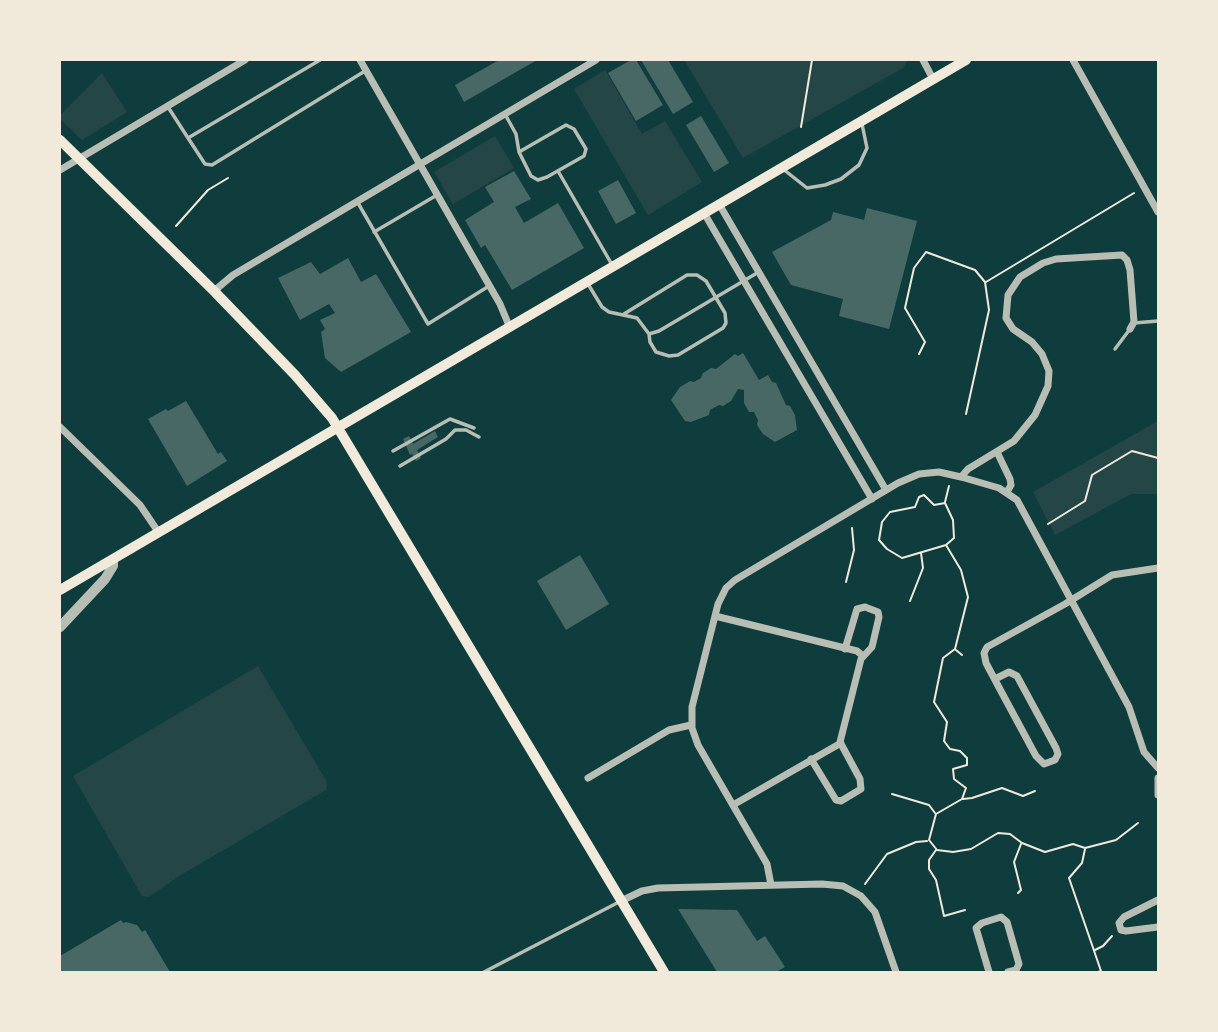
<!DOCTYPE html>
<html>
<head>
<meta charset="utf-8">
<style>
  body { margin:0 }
  #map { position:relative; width:1218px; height:1032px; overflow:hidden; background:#0f3d3e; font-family:Arial,sans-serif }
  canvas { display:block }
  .frame { position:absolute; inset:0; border:61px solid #f1e9da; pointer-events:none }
</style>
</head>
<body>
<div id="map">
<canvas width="1218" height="1032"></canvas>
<div class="frame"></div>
</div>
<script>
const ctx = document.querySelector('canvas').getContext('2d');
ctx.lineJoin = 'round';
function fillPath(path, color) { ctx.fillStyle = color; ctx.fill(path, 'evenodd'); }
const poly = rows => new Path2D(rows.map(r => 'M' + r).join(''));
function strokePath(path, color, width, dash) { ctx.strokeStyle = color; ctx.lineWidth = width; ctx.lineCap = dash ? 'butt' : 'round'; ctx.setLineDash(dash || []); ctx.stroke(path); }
const green = poly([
  [684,60,908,60,903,68,743,158],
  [605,70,642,134,665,121,702,182,648,215,574,89],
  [102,73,127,112,82,140,60,119,60,115],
  [495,136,514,168,453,204,434,172],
  [1158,421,1158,494,1131,494,1055,535,1033,492],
  [258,666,327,782,326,790,176,878,149,897,142,896,73,776]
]);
const building = poly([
  [499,60,537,60,464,102,455,85],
  [631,60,636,60,663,105,636,121,608,73],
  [641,60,668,60,693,102,673,114],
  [701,116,729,163,714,172,686,125],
  [514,171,531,199,515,207,524,223,558,203,584,248,512,290,485,245,481,248,465,220,494,202,485,187],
  [618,180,636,213,616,224,598,191],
  [867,208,917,221,889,329,839,316,843,299,791,285,772,252,831,220,833,212,864,220],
  [348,258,361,282,376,274,411,332,341,372,325,358,321,332,325,329,320,320,335,313,329,304,300,320,278,278,311,262,320,274],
  [743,353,759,380,768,375,772,382,776,383,786,405,790,406,795,415,797,430,775,442,763,434,757,425,758,420,754,412,749,412,744,403,744,390,738,389,731,401,723,406,719,405,710,410,709,415,691,422,685,421,671,400,680,387,690,381,694,382,701,378,703,373,711,368,716,369,735,354,738,356],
  [186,401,218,454,221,452,227,461,187,486,148,419,166,409,168,411],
  [435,431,438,437,417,450,421,458,416,461,412,454,410,455,403,439,409,436,413,444],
  [580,555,609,604,566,630,537,581],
  [678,909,737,910,757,941,765,936,785,967,776,972,717,972],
  [121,920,123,923,126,922,137,925,142,932,145,930,170,972,60,972,60,956]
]);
const path = poly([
  [801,127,812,60],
  [176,226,208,190,228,178],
  [986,282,1134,193],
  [919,354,925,342,905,308,914,268,926,252,975,270,985,282,989,310,966,414],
  [945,502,949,486],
  [1048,524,1085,501,1092,475,1132,451,1158,458],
  [946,545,954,538,953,520,945,503,934,505,924,495,919,497,915,507,890,512,882,522,879,540,887,549,902,558,946,545,961,570,968,597,955,649,943,658,934,702,947,722,944,741,950,749,960,751,967,758,967,765,953,769,954,779,966,788,962,799,936,814,929,840,937,850,953,852,971,849,998,833,1010,834,1022,843,1045,852,1073,844,1085,848,1116,840,1138,823],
  [846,582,854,550,852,528],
  [910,601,923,568,921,553],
  [956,650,962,655],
  [892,794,929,805,935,813],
  [963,799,972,798,1002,788,1023,796,1035,791],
  [1085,849,1082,863,1069,878,1101,971,1098,972],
  [936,850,929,860,929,869,936,880,944,916,965,910],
  [865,884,887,854,916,842,927,841],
  [1018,893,1021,890,1014,862,1021,844],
  [1095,950,1103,946,1112,936]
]);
const service = poly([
  [168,107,188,138,320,60],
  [506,116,516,134,519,152,531,176,538,180,547,177,584,156,586,149,574,129,566,125,519,152],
  [188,138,205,164,212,165,365,71],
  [783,169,807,188,825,185,841,179,859,165,867,148,862,124],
  [558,171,611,263],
  [358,203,428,324,489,286],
  [374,232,437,195],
  [588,284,602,307,609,312,637,318,649,334,659,331,757,273],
  [624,314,687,275,697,275,706,281,725,313,726,323,723,328,678,355,669,356,656,352,650,342,649,334],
  [1134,323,1158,321],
  [1115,349,1130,329],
  [393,451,450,419,474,428],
  [400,466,446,439,455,430,466,430,479,437],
  [484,972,619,902]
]);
const minor = poly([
  [360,60,500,304,510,328],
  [923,60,933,79],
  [1073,60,1158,212],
  [60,170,245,60],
  [719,204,886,490],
  [704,213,872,499],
  [214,291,233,275,596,60],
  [60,427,140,505,159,533],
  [997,452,1010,479,1011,485,1007,492],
  [961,477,968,469,1014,441,1035,415,1048,386,1049,371,1042,354,1032,342,1013,329,1006,318,1008,295,1020,277,1043,263,1056,259,1122,255,1127,260,1130,270,1134,322,1130,329],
  [715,616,857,651,863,656],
  [995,679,1009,672,1017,676,1056,748,1058,754,1055,760,1044,764,1036,756,1002,693,986,663,984,653,987,647,1065,604,1112,575,1158,568],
  [811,759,836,800,841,801,861,789,860,779,840,742,861,659,872,647,879,617,878,612,865,607,857,609,845,649],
  [588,778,669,730,691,725],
  [1158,778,1158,795],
  [733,805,841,743],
  [771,885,767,864,698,745,692,728,692,707,718,604,726,588,735,580,898,483,919,474,939,472,961,477,999,488,1017,500,1129,707,1144,752,1158,768],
  [1158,900,1124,917,1119,923,1121,930,1126,931,1158,927],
  [621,901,642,891,658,888,822,884,843,886,861,896,875,912,896,972],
  [989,972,976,928,982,923,1001,917,1007,922,1019,964,1016,970,1008,972]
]);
const tertiary = poly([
  [60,627,105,579,113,566,113,560]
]);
const secondary = poly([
  [60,140,214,291,295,375,332,418,664,972],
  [60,590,966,60]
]);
fillPath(green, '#244646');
fillPath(building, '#486865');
strokePath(path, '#f1e9da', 2);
strokePath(service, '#b8beb3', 3.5);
strokePath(minor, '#b8beb3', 7);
strokePath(tertiary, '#b8beb3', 10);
strokePath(secondary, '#f1e9da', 10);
</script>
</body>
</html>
